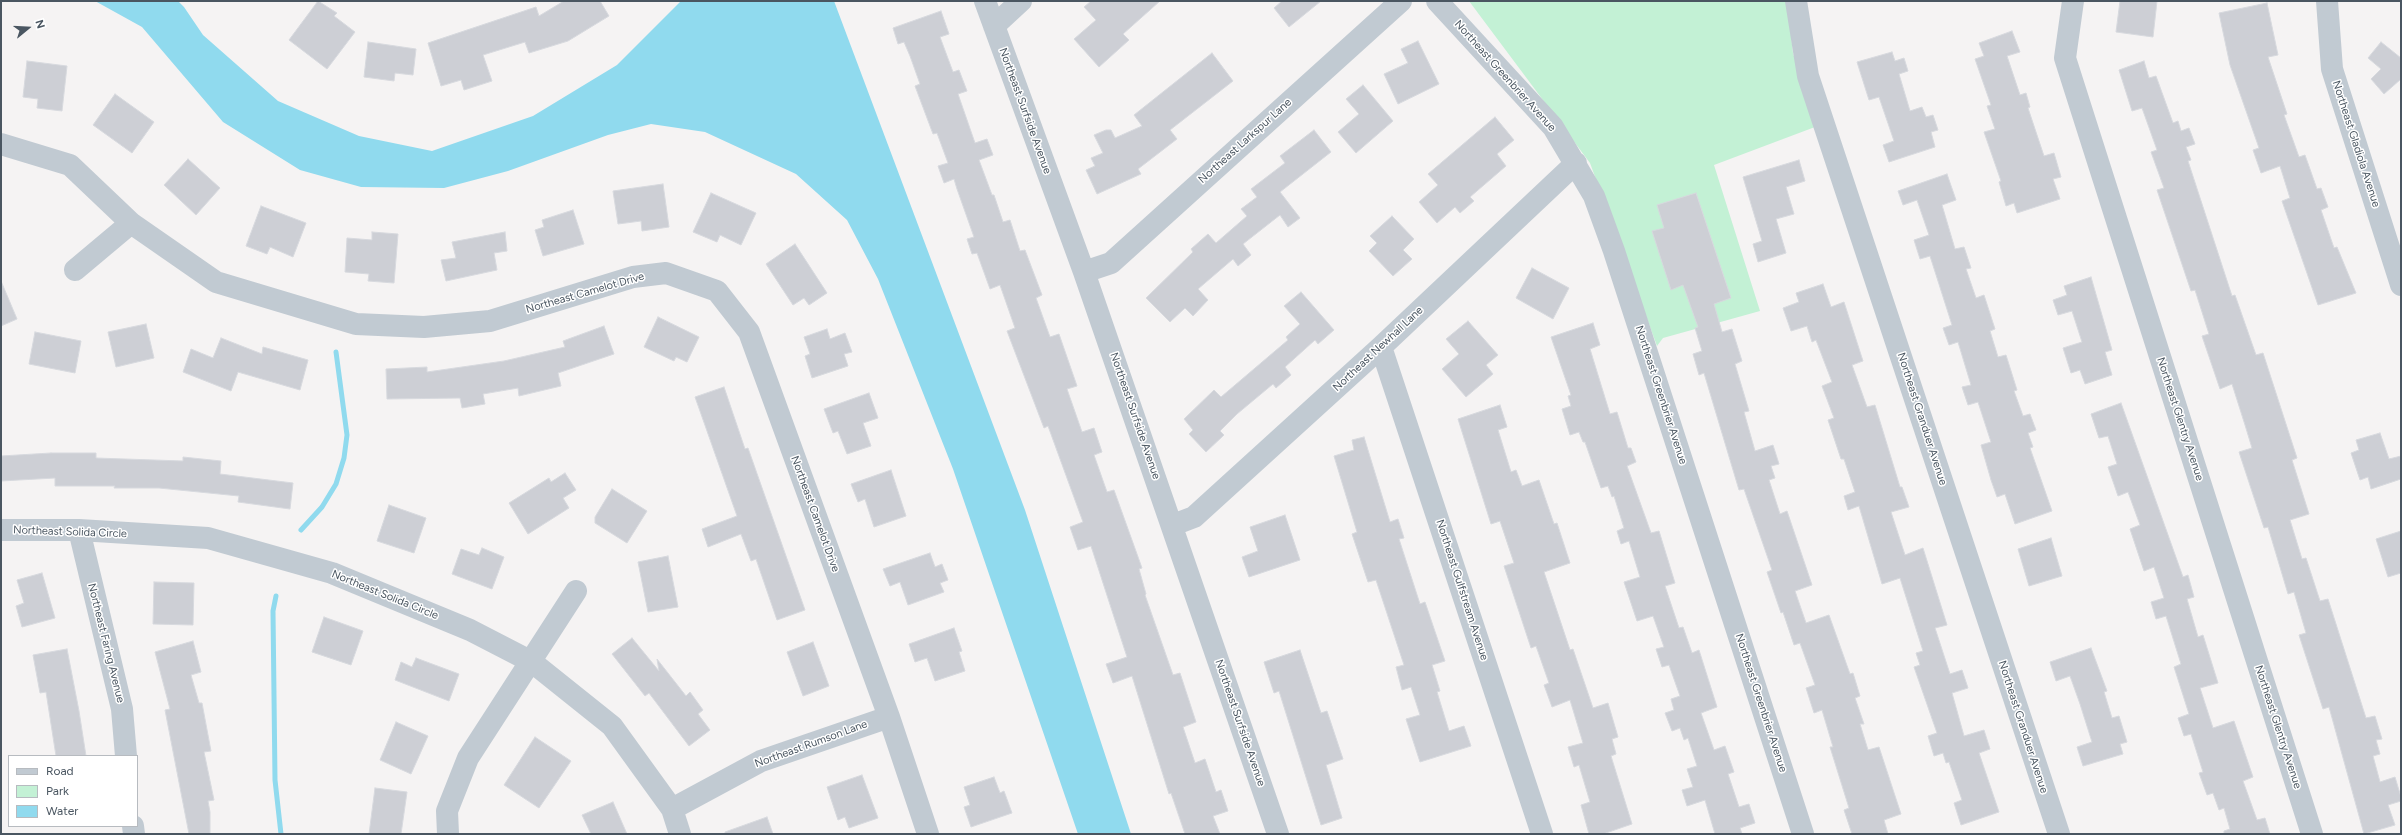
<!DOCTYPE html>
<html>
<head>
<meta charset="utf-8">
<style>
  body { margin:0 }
  #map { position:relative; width:2402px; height:835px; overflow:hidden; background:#f5f3f3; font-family:Figtree,sans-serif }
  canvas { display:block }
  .frame { position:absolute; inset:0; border:2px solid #4a5661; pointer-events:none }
  .legend { position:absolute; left:8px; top:755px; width:130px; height:72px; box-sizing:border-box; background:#fff; border:1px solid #b7bbc0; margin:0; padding:5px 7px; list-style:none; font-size:12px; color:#4a5661 }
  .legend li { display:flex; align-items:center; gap:8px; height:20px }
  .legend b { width:20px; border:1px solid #b7bbc0 }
  .north { position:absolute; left:8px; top:8px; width:40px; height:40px; -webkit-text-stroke:3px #fff; paint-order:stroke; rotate:72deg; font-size:11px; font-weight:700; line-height:16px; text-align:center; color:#4a5661 }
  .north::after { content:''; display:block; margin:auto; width:14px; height:18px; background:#4a5661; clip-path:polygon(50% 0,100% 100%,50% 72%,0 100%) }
</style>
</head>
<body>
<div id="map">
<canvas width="2402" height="835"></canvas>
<div class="frame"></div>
<ul class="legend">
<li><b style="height:5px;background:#c1cad2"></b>Road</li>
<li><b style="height:11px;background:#c3f1d5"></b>Park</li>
<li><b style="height:11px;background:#90daee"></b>Water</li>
</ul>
<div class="north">N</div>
</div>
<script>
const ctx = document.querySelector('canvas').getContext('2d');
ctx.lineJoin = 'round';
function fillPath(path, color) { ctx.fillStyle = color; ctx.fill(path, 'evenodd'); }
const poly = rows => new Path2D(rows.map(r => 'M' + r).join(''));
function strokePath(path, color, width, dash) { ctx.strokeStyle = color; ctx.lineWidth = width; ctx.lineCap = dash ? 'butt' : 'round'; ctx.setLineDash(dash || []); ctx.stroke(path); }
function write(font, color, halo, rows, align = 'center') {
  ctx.font = font + ' Figtree,sans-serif'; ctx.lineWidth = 3; ctx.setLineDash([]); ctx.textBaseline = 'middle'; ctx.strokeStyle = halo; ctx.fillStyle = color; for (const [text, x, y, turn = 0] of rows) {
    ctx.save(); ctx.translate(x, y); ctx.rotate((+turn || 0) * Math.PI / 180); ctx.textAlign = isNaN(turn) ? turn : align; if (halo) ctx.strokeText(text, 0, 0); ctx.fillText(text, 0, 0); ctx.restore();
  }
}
const green = poly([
  [1469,1,1787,1,1793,53,1815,127,1714,165,1760,311,1663,338,1657,346,1590,163]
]);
const water = poly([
  [95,1,178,1,184,7,203,35,278,101,359,136,432,151,533,116,617,65,681,1,834,1,1025,510,1131,834,1078,834,953,469,878,279,847,220,796,174,705,132,651,124,608,135,508,171,444,188,361,187,300,170,223,122,142,27]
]);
const stream = poly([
  [301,530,322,507,336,484,344,458,347,435,336,352],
  [276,596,273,611,275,780,281,834]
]);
const building = poly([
  [318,1,337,13,334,16,355,32,327,69,289,40,318,1],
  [564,1,600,1,609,16,568,41,529,53,525,42,483,55,492,81,464,90,461,80,441,86,428,43,536,7,539,16,564,1],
  [1091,1,1160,1,1123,34,1129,40,1099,67,1074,39,1096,20,1084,7,1091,1],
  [1282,1,1321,1,1289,27,1274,8,1282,1],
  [2120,1,2157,1,2153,37,2116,32,2120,1],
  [2267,3,2278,55,2268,57,2287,114,2284,115,2299,157,2305,155,2317,189,2321,188,2328,207,2321,210,2334,248,2337,247,2356,293,2318,305,2282,201,2290,198,2280,166,2261,173,2253,150,2259,148,2230,65,2219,13,2267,3],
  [941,11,949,34,940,37,953,72,959,70,967,91,958,94,975,143,987,139,993,155,979,160,992,195,994,195,1003,222,1010,220,1020,251,1025,250,1042,295,1036,298,1050,337,1059,334,1077,386,1067,389,1082,432,1094,428,1102,452,1094,455,1107,492,1114,490,1142,568,1139,569,1146,594,1145,595,1173,675,1180,673,1196,722,1183,727,1195,763,1205,759,1216,792,1221,790,1228,811,1213,816,1220,834,1185,834,1171,793,1169,794,1132,676,1113,683,1106,664,1127,657,1091,546,1078,550,1070,527,1083,522,1048,426,1044,428,1007,331,1015,328,1000,285,990,289,977,253,972,254,967,239,974,237,957,189,954,179,944,183,938,166,948,163,937,133,933,134,915,86,920,84,910,56,904,42,898,44,893,28,941,11],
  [2012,31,2020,52,2007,56,2020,95,2026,93,2030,107,2028,108,2044,156,2054,153,2061,177,2053,179,2060,199,2017,213,2014,203,2006,206,1999,182,2001,181,1984,132,1995,129,1987,106,1991,105,1975,59,1984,56,1979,43,2012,31],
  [1418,41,1439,84,1398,104,1384,74,1408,63,1401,49,1418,41],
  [368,42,416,49,413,75,395,73,394,81,364,77,368,42],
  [2381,42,2401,58,2401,79,2384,94,2371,79,2381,69,2368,58,2381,42],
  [1892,52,1895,61,1904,58,1908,71,1899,74,1910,111,1922,107,1926,117,1933,115,1938,130,1931,132,1935,147,1889,162,1883,145,1894,141,1879,97,1869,100,1857,62,1892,52],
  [1212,53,1233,81,1170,130,1177,139,1138,169,1141,174,1097,194,1086,170,1095,166,1091,158,1103,153,1094,135,1106,130,1111,130,1115,138,1142,126,1134,115,1212,53],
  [27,61,67,66,62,111,37,108,38,99,23,97,27,61],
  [2144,61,2149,78,2156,76,2173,123,2178,121,2181,131,2189,128,2195,144,2186,147,2191,160,2188,161,2232,296,2235,295,2256,355,2263,353,2297,458,2292,460,2309,514,2290,520,2302,559,2306,558,2320,601,2328,599,2366,718,2375,716,2382,739,2376,740,2380,754,2373,756,2380,782,2395,777,2401,797,2401,801,2388,805,2395,825,2364,834,2329,707,2323,709,2299,635,2306,633,2294,592,2288,594,2268,527,2264,528,2239,452,2252,448,2245,425,2232,384,2220,389,2202,336,2209,334,2195,290,2191,291,2157,190,2164,188,2151,152,2157,150,2142,108,2132,111,2119,70,2144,61],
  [1363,85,1393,121,1356,153,1338,132,1359,114,1346,99,1363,85],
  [115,94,154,122,132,153,93,125,115,94],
  [1495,117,1514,140,1497,154,1506,166,1470,197,1474,201,1460,213,1455,207,1437,223,1419,202,1438,185,1428,174,1495,117],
  [1314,130,1331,152,1280,192,1300,218,1288,227,1280,215,1243,244,1251,255,1238,266,1233,259,1198,289,1208,300,1193,316,1185,308,1170,322,1146,298,1193,252,1191,249,1208,234,1216,243,1247,216,1241,209,1257,197,1251,189,1285,163,1280,156,1314,130],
  [188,159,220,188,196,215,164,185,188,159],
  [1799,160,1805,181,1786,187,1794,214,1776,219,1786,253,1758,262,1753,244,1762,241,1743,177,1799,160],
  [1947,174,1956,200,1942,205,1955,249,1964,247,1971,268,1966,269,1976,298,1984,295,1995,329,1990,331,1998,357,2006,355,2017,390,2014,391,2023,416,2030,414,2036,430,2028,433,2033,447,2030,448,2052,511,2015,524,2005,494,1997,497,1991,480,1981,445,1991,442,1978,402,1968,405,1962,387,1971,385,1958,342,1949,345,1943,328,1952,325,1930,256,1920,259,1914,240,1929,235,1917,200,1903,205,1898,191,1947,174],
  [663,184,669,227,642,231,641,221,618,224,613,191,663,184],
  [711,193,756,213,741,245,720,235,717,242,693,232,711,193],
  [1696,193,1731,298,1714,304,1722,332,1732,329,1742,361,1735,364,1749,411,1744,412,1755,451,1773,445,1779,464,1771,466,1775,478,1769,480,1780,514,1787,511,1812,585,1795,591,1806,623,1829,615,1850,674,1853,673,1860,696,1855,698,1864,724,1860,724,1868,750,1879,747,1901,814,1884,820,1888,834,1852,834,1844,810,1849,808,1830,747,1833,747,1822,710,1814,713,1806,688,1815,685,1800,643,1794,645,1783,612,1781,613,1767,572,1772,570,1744,489,1739,490,1704,373,1699,375,1693,354,1702,351,1695,328,1698,327,1683,285,1671,290,1652,231,1664,228,1657,205,1696,193],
  [261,206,306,223,293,257,270,247,267,254,246,246,261,206],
  [573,210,584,244,543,256,535,230,544,227,542,220,573,210],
  [1392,216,1414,239,1403,250,1412,259,1393,276,1369,251,1377,243,1370,236,1392,216],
  [372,232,398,234,394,283,368,281,369,274,345,272,347,238,372,240,372,232],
  [505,232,507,251,494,253,497,270,446,281,441,260,456,258,452,242,505,232],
  [795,244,827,293,809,305,804,298,793,305,766,264,795,244],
  [1532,268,1569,288,1553,319,1516,298,1532,268],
  [2091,277,2112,350,2105,352,2112,375,2085,384,2080,370,2071,373,2063,348,2082,342,2072,311,2058,315,2053,300,2067,295,2064,286,2091,277],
  [1,281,17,319,1,326,1,281],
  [1823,284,1831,307,1844,302,1863,361,1852,365,1867,407,1875,405,1900,487,1902,487,1909,507,1891,512,1905,555,1923,548,1947,625,1935,628,1950,674,1962,670,1968,688,1952,693,1964,736,1984,730,1990,749,1979,753,1999,812,1961,825,1954,803,1962,800,1949,762,1946,763,1943,753,1934,756,1928,736,1937,733,1914,667,1920,665,1916,653,1923,651,1900,578,1882,584,1859,506,1848,510,1844,496,1855,492,1844,459,1841,459,1828,420,1834,418,1822,386,1832,382,1816,340,1812,342,1807,326,1791,331,1783,308,1799,302,1796,293,1823,284],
  [1301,292,1334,330,1318,344,1315,340,1285,367,1291,375,1276,388,1273,384,1237,414,1220,431,1224,435,1206,452,1189,434,1193,430,1184,419,1214,390,1221,397,1288,340,1286,337,1300,324,1284,306,1301,292],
  [658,317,699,337,687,362,676,357,674,361,644,347,658,317],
  [1468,321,1498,355,1486,365,1493,374,1466,397,1442,369,1459,354,1446,339,1468,321],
  [1593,323,1600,345,1590,349,1610,414,1617,412,1628,448,1631,448,1636,462,1627,466,1651,533,1659,531,1675,583,1665,586,1679,628,1683,627,1692,653,1699,650,1717,707,1701,713,1714,750,1725,746,1734,772,1728,774,1739,807,1749,804,1755,823,1740,828,1742,834,1715,834,1705,800,1687,806,1682,790,1693,787,1687,769,1697,766,1688,738,1684,740,1680,728,1672,731,1665,713,1674,710,1671,699,1680,696,1669,665,1662,667,1656,649,1664,647,1653,616,1637,621,1624,582,1640,577,1629,541,1621,544,1617,531,1624,528,1614,496,1612,497,1608,486,1601,488,1585,442,1583,442,1579,432,1570,435,1562,409,1571,406,1568,396,1571,395,1551,337,1593,323],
  [146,324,154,358,116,367,108,332,146,324],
  [604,326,614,354,558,373,561,386,519,396,518,388,483,394,485,404,462,408,460,398,387,399,386,369,427,367,427,372,504,361,565,347,563,341,604,326],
  [827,329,830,339,845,333,852,352,844,354,848,366,812,378,805,356,810,354,804,337,827,329],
  [35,332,81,341,75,373,29,364,35,332],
  [221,338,262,354,263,347,308,360,300,390,238,372,231,391,183,372,191,349,213,358,221,338],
  [724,387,745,449,748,448,805,610,777,620,756,559,751,561,741,534,708,547,702,529,737,516,695,397,724,387],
  [869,393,878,418,863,423,871,446,847,454,838,431,833,433,824,409,869,393],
  [2121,403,2183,577,2188,575,2194,597,2187,599,2198,637,2203,635,2218,683,2200,688,2213,728,2234,721,2253,777,2243,781,2257,820,2265,818,2270,834,2224,834,2224,831,2230,829,2224,808,2219,810,2213,793,2207,795,2199,773,2203,772,2191,734,2184,736,2178,718,2189,714,2174,667,2181,664,2166,616,2156,619,2151,602,2164,598,2154,567,2144,571,2130,529,2140,525,2128,492,2118,496,2108,467,2117,464,2108,436,2099,438,2091,414,2121,403],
  [1500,405,1507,427,1498,430,1511,472,1516,470,1522,486,1539,480,1554,524,1557,523,1570,563,1544,572,1570,650,1573,649,1593,708,1608,703,1618,737,1612,739,1616,754,1611,756,1632,824,1603,834,1589,834,1581,805,1590,802,1579,765,1574,767,1568,747,1583,743,1570,700,1552,707,1544,685,1549,683,1536,646,1531,648,1504,566,1514,563,1500,521,1491,524,1458,419,1500,405],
  [2380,433,2389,459,2401,456,2401,479,2371,489,2368,477,2360,480,2351,453,2359,450,2356,440,2380,433],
  [1364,437,1390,522,1398,519,1404,538,1399,539,1420,604,1425,602,1445,661,1432,665,1440,691,1437,692,1449,731,1464,726,1471,746,1420,762,1406,719,1420,715,1411,687,1402,690,1396,667,1404,665,1376,580,1368,582,1352,534,1357,532,1334,456,1354,450,1352,440,1364,437],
  [51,453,96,453,96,458,183,461,183,457,221,461,220,474,293,483,290,509,238,502,239,496,159,488,114,488,115,486,55,486,55,478,1,481,1,456,51,453],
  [891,470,906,516,874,527,865,499,858,502,851,484,891,470],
  [565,473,576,490,563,498,569,508,528,534,509,503,549,478,551,482,565,473],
  [612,489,647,511,627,543,595,523,595,517,612,489],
  [389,505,426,518,414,553,377,541,389,505],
  [1285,515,1300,560,1249,577,1242,557,1258,551,1250,527,1285,515],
  [2401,531,2401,573,2388,577,2376,539,2401,531],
  [2051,538,2062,576,2029,586,2018,549,2051,538],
  [482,548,504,557,492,589,452,574,461,549,479,555,482,548],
  [930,553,935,567,942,564,948,580,940,583,944,592,908,605,900,582,890,586,883,569,930,553],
  [668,556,678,607,648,612,638,562,668,556],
  [42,573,55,618,22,627,16,606,24,603,17,580,42,573],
  [154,582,194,583,193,625,153,624,154,582],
  [324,617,363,631,351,665,312,652,324,617],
  [954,628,962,651,959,652,965,671,935,681,927,658,915,662,909,644,954,628],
  [632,638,659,671,657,659,686,696,690,692,703,710,698,714,710,730,689,746,649,693,645,696,612,654,632,638],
  [193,641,201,672,191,675,199,703,202,703,211,751,204,752,214,800,208,801,210,812,210,834,189,834,165,710,170,709,155,652,193,641],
  [813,642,829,686,803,696,787,652,813,642],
  [2091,648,2107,691,2104,692,2112,718,2119,716,2127,742,2120,744,2123,754,2083,766,2077,747,2092,742,2080,704,2070,676,2056,681,2050,662,2091,648],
  [67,649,79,711,86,756,56,756,46,692,40,693,33,655,67,649],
  [1300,650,1321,713,1327,711,1343,759,1326,765,1342,818,1321,825,1279,691,1274,693,1264,662,1300,650],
  [416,658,459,674,449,701,395,680,401,662,412,667,416,658],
  [396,722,428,736,411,774,380,760,396,722],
  [535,737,571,761,539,808,504,785,535,737],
  [862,775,878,818,849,828,845,817,838,820,827,787,862,775],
  [994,777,1000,793,1004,791,1012,813,971,827,964,807,970,805,964,787,994,777],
  [375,788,407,792,401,834,369,834,375,788],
  [613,802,627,834,591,834,582,815,613,802],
  [767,817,773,834,725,834,725,832,767,817]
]);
const minor = poly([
  [985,1,1084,272,1278,834],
  [1437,1,1553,127,1594,196,1614,251,1803,834],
  [1796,1,1808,76,2059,834],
  [2073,1,2065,58,2312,834],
  [2327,1,2332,69,2401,285],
  [994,26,1021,1],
  [1,144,70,165,131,223,216,282,356,324,424,327,490,321,633,277,666,273,717,291,749,332,889,717,928,834],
  [75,270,131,223],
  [1084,272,1111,263,1401,1],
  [1381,347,1542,834],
  [1173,525,1194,517,1381,347,1576,163],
  [1,530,79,530,208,538,332,573,470,630,532,662,612,726,672,809,680,834],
  [79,530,122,709,126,756],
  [672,809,761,761,889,717],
  [133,826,134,834],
  [448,834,447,811,468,758,576,591]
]);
const streetNames = [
  ["Northeast Greenbrier Avenue",1505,76,48],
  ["Northeast Surfside Avenue",1025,111,70],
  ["Northeast Larkspur Lane",1245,141,-42],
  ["Northeast Gladiola Avenue",2356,144,72],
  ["Northeast Camelot Drive",585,293,-16],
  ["Northeast Newhall Lane",1378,349,-43],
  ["Northeast Greenbrier Avenue",1661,395,72],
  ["Northeast Surfside Avenue",1135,416,71],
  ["Northeast Granduer Avenue",1922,419,72],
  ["Northeast Glentry Avenue",2180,419,72],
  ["Northeast Camelot Drive",815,514,70],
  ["Northeast Solida Circle",70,532,2],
  ["Northeast Gulfstream Avenue",1462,590,72],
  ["Northeast Solida Circle",385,595,22],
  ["Northeast Faring Avenue",106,643,76],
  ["Northeast Greenbrier Avenue",1761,703,72],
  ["Northeast Surfside Avenue",1240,723,71],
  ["Northeast Granduer Avenue",2023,727,72],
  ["Northeast Glentry Avenue",2278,727,72],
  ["Northeast Rumson Lane",811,744,-20]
];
fillPath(green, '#c3f1d5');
fillPath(water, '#90daee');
strokePath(stream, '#90daee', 5);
fillPath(building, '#cdcfd5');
strokePath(building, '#d7d9de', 1);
strokePath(minor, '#c1cad2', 22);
write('11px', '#4a5661', '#fff', streetNames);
</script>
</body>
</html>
